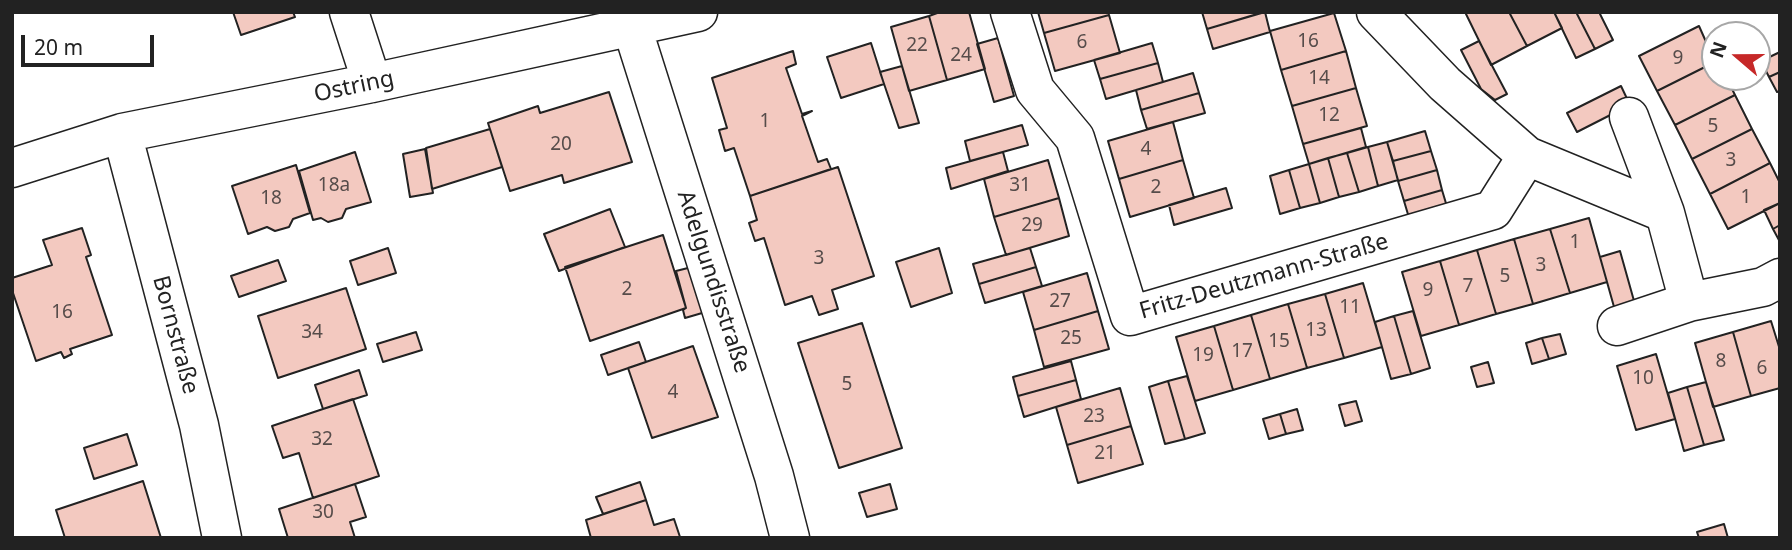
<!DOCTYPE html>
<html>
<head>
<meta charset="utf-8">
<style>
  body { margin:0 }
  #map { position:relative; width:1792px; height:550px; overflow:hidden; background:#fff; font-family:"Noto Sans",sans-serif }
  canvas { display:block }
  .frame { position:absolute; inset:0; border:14px solid #222; pointer-events:none }
  .north { position:absolute; left:1701px; top:21px; width:70px; height:70px; box-sizing:border-box; background:#fff; border:2px solid #a7a7a7; border-radius:50%; rotate:290deg; font-size:19px; font-weight:700; line-height:28px; text-align:center; color:#222 }
  .north::after { content:''; display:block; margin:auto; width:24px; height:32px; background:#c62828; clip-path:polygon(50% 0,100% 100%,50% 72%,0 100%) }
  .scale { position:absolute; left:21px; top:35px; width:133px; height:32px; box-sizing:border-box; border:4px solid #222; border-top:0; padding-left:9px; font-size:21px; line-height:24px; white-space:nowrap; color:#222; -webkit-text-stroke:5px #fff; paint-order:stroke }
</style>
</head>
<body>
<div id="map">
<canvas width="1792" height="550"></canvas>
<div class="frame"></div>
<div class="north">N</div>
<div class="scale">20 m</div>
</div>
<script>
const ctx = document.querySelector('canvas').getContext('2d');
ctx.lineJoin = 'round';
function fillPath(path, color) { ctx.fillStyle = color; ctx.fill(path, 'evenodd'); }
const poly = rows => new Path2D(rows.map(r => 'M' + r).join(''));
function strokePath(path, color, width, dash) { ctx.strokeStyle = color; ctx.lineWidth = width; ctx.lineCap = dash ? 'butt' : 'round'; ctx.setLineDash(dash || []); ctx.stroke(path); }
function write(font, color, halo, rows, align = 'center') {
  ctx.font = font + ' "Noto Sans",sans-serif'; ctx.lineWidth = 5; ctx.setLineDash([]); ctx.textBaseline = 'middle'; ctx.strokeStyle = halo; ctx.fillStyle = color; for (const [text, x, y, turn = 0] of rows) {
    ctx.save(); ctx.translate(x, y); ctx.rotate((+turn || 0) * Math.PI / 180); ctx.textAlign = isNaN(turn) ? turn : align; if (halo) ctx.strokeText(text, 0, 0); ctx.fillText(text, 0, 0); ctx.restore();
  }
}
const building = poly([
  [233,12,293,12,295,17,241,35,233,12],
  [940,12,969,12,985,69,947,80,929,16,940,12],
  [1038,12,1108,12,1109,15,1044,33,1038,12],
  [1202,12,1264,12,1207,29,1202,12],
  [1265,12,1270,32,1213,49,1207,29,1265,12],
  [1465,12,1509,12,1527,46,1491,65,1465,12],
  [1509,12,1554,12,1562,28,1527,46,1509,12],
  [1554,12,1576,12,1595,49,1576,58,1554,12],
  [1576,12,1599,12,1613,40,1595,49,1576,12],
  [1334,13,1346,51,1281,70,1270,31,1334,13],
  [1109,15,1120,53,1055,71,1044,33,1109,15],
  [929,16,947,80,909,91,891,27,929,16],
  [1699,26,1715,62,1657,91,1639,56,1699,26],
  [998,38,1014,96,994,102,977,44,998,38],
  [1479,41,1507,94,1495,100,1481,89,1461,50,1479,41],
  [871,43,884,84,841,98,827,57,871,43],
  [1152,43,1158,63,1100,79,1094,60,1152,43],
  [793,51,796,64,786,68,802,114,812,111,802,116,818,162,827,159,831,169,750,196,734,148,725,151,719,130,727,128,712,78,793,51],
  [1346,51,1356,88,1292,106,1281,70,1346,51],
  [1780,52,1780,72,1769,77,1761,61,1780,52],
  [1715,62,1715,77,1726,77,1735,95,1675,125,1657,91,1715,62],
  [1158,63,1163,82,1106,99,1100,79,1158,63],
  [902,66,919,123,899,128,880,72,902,66],
  [1780,72,1780,91,1777,92,1769,77,1780,72],
  [1193,73,1199,93,1141,110,1136,90,1193,73],
  [1621,86,1630,105,1577,132,1567,113,1621,86],
  [1356,88,1367,126,1303,144,1292,106,1356,88],
  [609,92,632,162,564,183,562,175,510,191,488,123,538,106,540,113,609,92],
  [1199,93,1205,113,1147,129,1141,110,1199,93],
  [1735,95,1752,129,1692,159,1675,125,1735,95],
  [1173,122,1183,160,1119,179,1108,141,1173,122],
  [1022,125,1028,145,970,161,965,141,1022,125],
  [1361,128,1366,147,1309,164,1303,144,1361,128],
  [490,129,502,167,432,189,426,148,490,129],
  [1752,129,1770,163,1710,194,1692,159,1752,129],
  [1425,131,1431,151,1393,161,1387,142,1425,131],
  [1387,142,1398,180,1378,186,1368,147,1387,142],
  [1368,147,1378,186,1359,192,1347,153,1368,147],
  [425,149,433,193,410,197,403,154,425,149],
  [1431,151,1437,170,1398,181,1393,161,1431,151],
  [355,152,371,202,346,209,342,218,328,222,321,218,313,220,299,171,355,152],
  [1003,152,1008,171,951,189,946,168,1003,152],
  [1347,153,1359,192,1339,197,1328,158,1347,153],
  [1328,158,1339,197,1320,203,1309,164,1328,158],
  [1048,160,1059,198,994,217,984,179,1048,160],
  [1183,160,1194,198,1130,217,1119,179,1183,160],
  [1770,163,1780,183,1780,203,1728,229,1710,194,1770,163],
  [1309,164,1320,203,1300,208,1289,170,1309,164],
  [296,165,310,213,293,219,289,227,275,231,267,227,248,234,232,186,296,165],
  [838,167,874,276,832,290,838,309,819,315,812,296,785,305,764,238,755,241,749,223,757,220,750,196,838,167],
  [1289,170,1300,208,1280,214,1270,176,1289,170],
  [1437,170,1442,190,1404,201,1398,181,1437,170],
  [1226,188,1232,208,1174,225,1169,205,1226,188],
  [1442,190,1448,210,1410,221,1404,201,1442,190],
  [1059,198,1069,236,1006,255,994,217,1059,198],
  [1780,203,1780,225,1773,229,1764,210,1780,203],
  [610,209,625,247,559,271,544,234,610,209],
  [1589,218,1607,282,1570,293,1550,229,1589,218],
  [1780,225,1780,242,1773,229,1780,225],
  [82,228,91,255,86,257,112,335,70,349,72,354,64,358,61,352,36,361,12,290,12,278,52,265,43,240,82,228],
  [1550,229,1570,293,1533,304,1514,239,1550,229],
  [663,235,686,308,590,341,565,267,663,235],
  [1514,239,1533,304,1496,314,1477,250,1514,239],
  [388,248,396,273,358,285,350,261,388,248],
  [939,248,952,293,911,307,896,262,939,248],
  [1030,248,1036,267,979,284,973,264,1030,248],
  [1477,250,1496,314,1459,325,1440,261,1477,250],
  [1620,251,1636,308,1616,314,1600,257,1620,251],
  [278,260,286,281,239,297,231,276,278,260],
  [1440,261,1459,325,1421,336,1402,272,1440,261],
  [696,266,709,311,685,318,683,310,686,308,676,271,696,266],
  [1036,267,1042,286,985,303,979,284,1036,267],
  [1087,273,1098,311,1034,330,1023,292,1087,273],
  [1363,283,1382,347,1344,358,1325,294,1363,283],
  [346,288,366,349,278,378,258,316,346,288],
  [1325,294,1344,358,1307,368,1288,304,1325,294],
  [1288,304,1307,368,1270,379,1251,315,1288,304],
  [1098,311,1109,349,1044,367,1034,330,1098,311],
  [1413,311,1430,368,1411,374,1394,316,1413,311],
  [1251,315,1270,379,1233,390,1214,326,1251,315],
  [1394,316,1411,374,1391,379,1375,322,1394,316],
  [1771,321,1780,350,1780,388,1751,396,1733,332,1771,321],
  [862,323,902,448,839,468,798,343,862,323],
  [1214,326,1233,390,1195,401,1176,337,1214,326],
  [416,332,422,350,383,362,377,344,416,332],
  [1733,332,1751,396,1713,407,1695,343,1733,332],
  [1560,334,1566,354,1549,359,1542,338,1560,334],
  [1542,338,1549,359,1532,364,1526,343,1542,338],
  [639,342,646,362,608,375,601,355,639,342],
  [693,346,718,417,652,438,628,368,693,346],
  [1656,354,1675,419,1636,430,1617,366,1656,354],
  [1071,361,1076,380,1018,396,1013,377,1071,361],
  [1488,362,1494,383,1477,387,1471,367,1488,362],
  [359,370,367,395,323,409,315,385,359,370],
  [1187,376,1205,433,1185,439,1168,381,1187,376],
  [1076,380,1081,399,1024,417,1018,396,1076,380],
  [1168,381,1185,439,1165,444,1149,387,1168,381],
  [1706,382,1724,440,1704,445,1687,387,1706,382],
  [1687,387,1704,445,1684,451,1668,393,1687,387],
  [1120,388,1131,426,1067,445,1056,407,1120,388],
  [353,399,379,476,313,498,299,453,283,458,272,426,353,399],
  [1356,401,1362,421,1345,426,1339,405,1356,401],
  [1297,409,1303,430,1286,434,1280,414,1297,409],
  [1280,414,1286,434,1269,439,1263,419,1280,414],
  [1131,426,1143,464,1078,483,1067,445,1131,426],
  [127,434,137,465,94,479,84,448,127,434],
  [143,481,161,538,65,538,56,510,143,481],
  [640,482,646,500,603,514,596,497,640,482],
  [355,484,366,517,350,522,355,538,288,538,279,509,355,484],
  [890,484,897,509,867,517,859,493,890,484],
  [646,500,654,525,674,519,680,537,591,538,586,520,646,500],
  [1724,524,1728,538,1699,538,1697,532,1724,524]
]);
const minor = poly([
  [349,12,372,83],
  [1010,12,1035,90,1075,138,1130,316,1493,210,1527,156],
  [1376,12,1445,84,1527,156,1665,213,1689,302,1763,287,1780,278],
  [632,27,774,476,790,538],
  [1629,117,1665,213],
  [122,133,199,425,222,538],
  [12,168,122,133,372,83,698,12],
  [1617,326,1689,302]
]);
const numberNames = [
  ["16",1308,42],
  ["6",1082,43],
  ["22",917,46],
  ["24",961,56],
  ["9",1678,59],
  ["14",1319,79],
  ["12",1329,116],
  ["1",765,122],
  ["5",1713,127],
  ["20",561,145],
  ["4",1146,150],
  ["3",1731,161],
  ["18a",334,186],
  ["31",1020,186],
  ["2",1156,188],
  ["1",1746,198],
  ["18",271,199],
  ["29",1032,226],
  ["1",1575,243],
  ["3",819,259],
  ["3",1541,266],
  ["5",1505,277],
  ["7",1468,287],
  ["2",627,290],
  ["9",1428,291],
  ["27",1060,302],
  ["11",1350,308],
  ["16",62,313],
  ["13",1316,331],
  ["34",312,333],
  ["25",1071,339],
  ["15",1279,342],
  ["17",1242,352],
  ["19",1203,356],
  ["8",1721,362],
  ["6",1762,369],
  ["10",1643,379],
  ["5",847,385],
  ["4",673,393],
  ["23",1094,417],
  ["32",322,440],
  ["21",1105,454],
  ["30",323,513]
];
const streetNames = [
  ["Ostring",354,87,-12],
  ["Fritz-Deutzmann-Straße",1264,277,-16],
  ["Adelgundisstraße",713,282,72],
  ["Bornstraße",175,335,75]
];
fillPath(building, '#f3c9c0');
strokePath(building, '#222', 2);
strokePath(minor, '#222', 41);
strokePath(minor, '#fff', 38);
write('19px', '#564c4a', null, numberNames);
write('23px', '#222', '#fff', streetNames);
</script>
</body>
</html>
